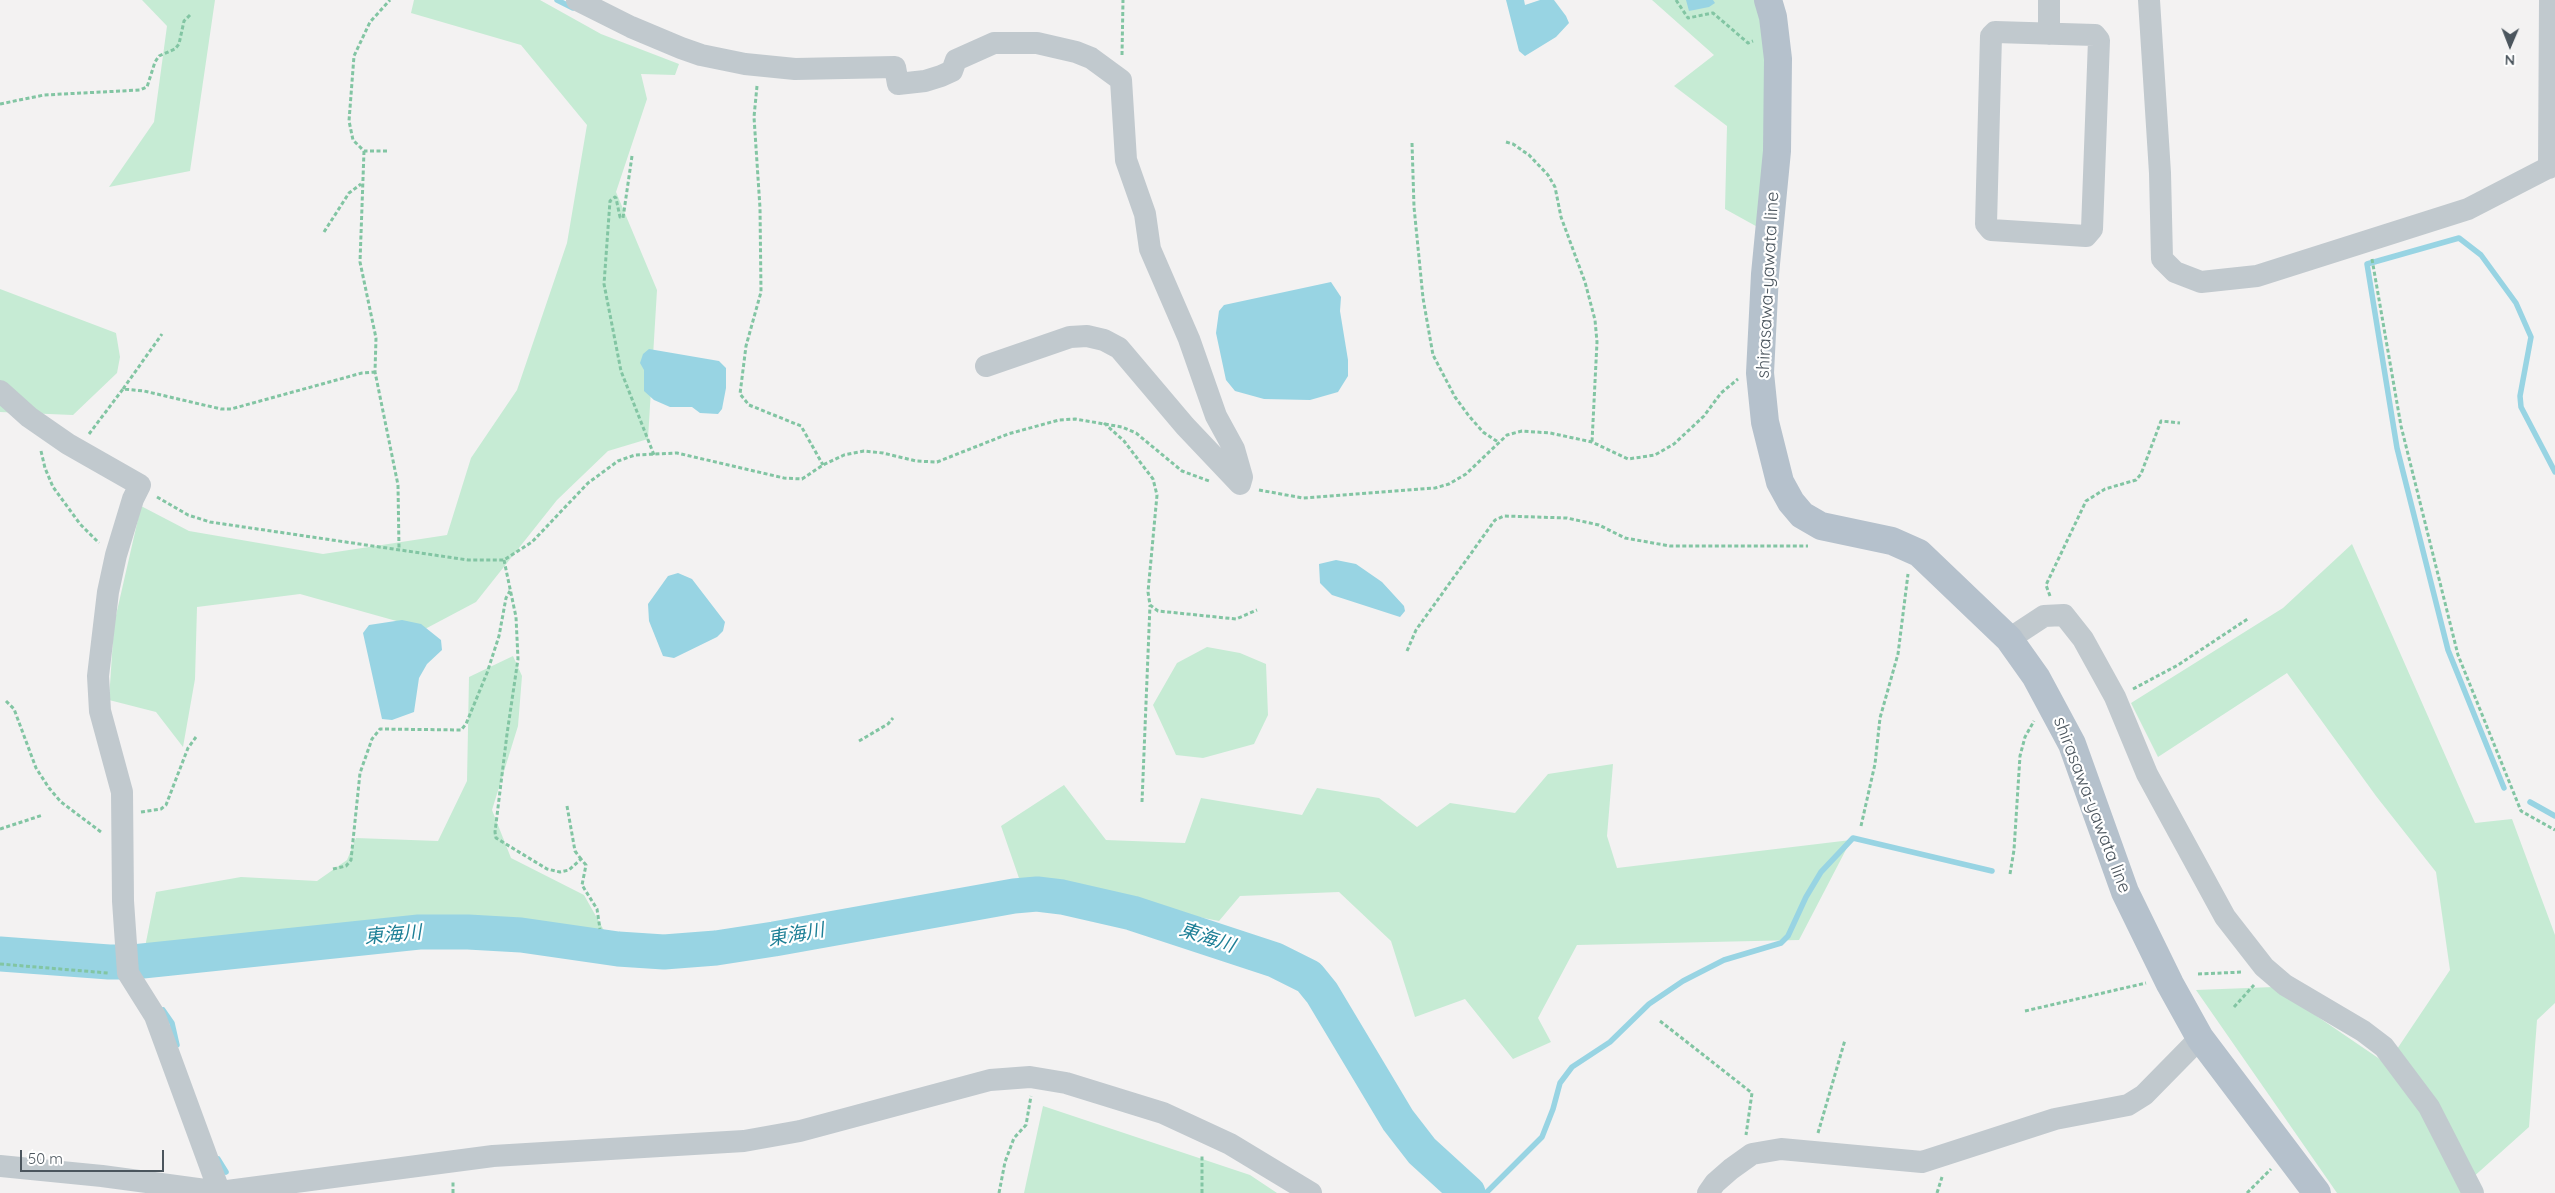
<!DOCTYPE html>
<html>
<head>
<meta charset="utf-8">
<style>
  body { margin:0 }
  #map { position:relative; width:2555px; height:1193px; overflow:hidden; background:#f3f2f2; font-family:Quicksand,sans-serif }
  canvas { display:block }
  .north { position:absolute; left:2485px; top:20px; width:50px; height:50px; -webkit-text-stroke:4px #fff; paint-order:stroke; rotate:181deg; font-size:14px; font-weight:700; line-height:20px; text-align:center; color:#4b555d }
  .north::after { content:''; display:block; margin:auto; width:18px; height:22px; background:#4b555d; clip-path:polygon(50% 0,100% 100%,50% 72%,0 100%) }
  .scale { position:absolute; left:20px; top:1150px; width:144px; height:22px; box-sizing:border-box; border:2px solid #4b555d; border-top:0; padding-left:6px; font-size:15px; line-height:18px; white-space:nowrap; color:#4b555d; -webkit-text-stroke:4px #fff; paint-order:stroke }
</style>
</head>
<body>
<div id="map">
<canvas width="2555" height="1193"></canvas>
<div class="north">N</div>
<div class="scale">50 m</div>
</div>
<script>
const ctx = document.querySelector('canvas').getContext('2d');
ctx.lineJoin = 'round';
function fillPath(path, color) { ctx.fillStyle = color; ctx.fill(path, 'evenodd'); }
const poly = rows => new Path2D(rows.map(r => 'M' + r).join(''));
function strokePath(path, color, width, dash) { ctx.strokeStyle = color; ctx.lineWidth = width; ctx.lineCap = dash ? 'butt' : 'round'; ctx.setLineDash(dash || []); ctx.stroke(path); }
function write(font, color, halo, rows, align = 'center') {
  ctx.font = font + ' Quicksand,"Noto Sans JP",sans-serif'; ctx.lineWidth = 4.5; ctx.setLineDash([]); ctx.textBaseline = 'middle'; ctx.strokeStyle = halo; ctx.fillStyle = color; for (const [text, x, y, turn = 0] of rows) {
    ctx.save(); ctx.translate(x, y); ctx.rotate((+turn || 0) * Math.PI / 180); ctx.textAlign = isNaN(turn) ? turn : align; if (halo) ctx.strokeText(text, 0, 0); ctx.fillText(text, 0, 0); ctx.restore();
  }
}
const green = poly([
  [142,0,215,0,190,171,109,187,154,122,167,26],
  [414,0,540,0,601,34,679,64,675,75,641,74,647,99,616,192,657,290,648,439,608,451,557,500,476,602,425,629,300,594,197,607,195,679,183,747,156,712,109,700,114,624,141,506,189,531,323,554,447,535,471,458,517,390,567,243,587,125,521,45,411,13],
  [1652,0,1759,0,1765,19,1763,230,1725,209,1727,126,1674,86,1714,55],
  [0,289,116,333,120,357,117,373,73,415,0,412],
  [2352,544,2475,823,2512,819,2555,935,2555,1003,2537,1020,2529,1127,2461,1188,2464,1193,2337,1193,2196,990,2274,987,2387,1064,2450,970,2436,872,2376,796,2287,673,2158,757,2131,703,2283,608],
  [1207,647,1240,653,1266,664,1268,715,1254,744,1203,758,1176,755,1153,705,1177,663],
  [513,656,522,676,518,726,492,810,511,858,584,895,610,941,524,927,446,922,346,929,144,952,156,892,241,877,317,881,347,860,356,838,438,841,467,781,469,677],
  [1613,764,1607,836,1617,868,1851,840,1799,940,1577,945,1538,1018,1551,1042,1513,1059,1465,999,1415,1017,1391,941,1339,892,1240,896,1219,921,1111,900,1020,881,1001,826,1064,785,1106,840,1185,843,1201,798,1302,815,1317,788,1379,798,1417,827,1450,803,1515,813,1548,774],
  [1043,1106,1250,1175,1277,1193,1024,1193]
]);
const water = poly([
  [1506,0,1524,0,1525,5,1540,0,1554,0,1566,16,1569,23,1556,37,1525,56,1519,51],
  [1686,0,1713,0,1715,3,1709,7,1689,11],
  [1331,282,1341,297,1340,311,1348,360,1348,376,1338,392,1310,400,1264,399,1235,391,1226,380,1216,333,1219,311,1224,305],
  [649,349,719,361,726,368,726,388,722,409,718,414,700,413,692,407,670,407,654,400,644,391,644,370,640,363,643,354],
  [1336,560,1356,564,1382,582,1404,606,1405,611,1400,617,1332,595,1320,583,1319,564],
  [678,573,692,579,725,622,723,631,717,637,674,658,663,656,649,621,648,604,668,576],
  [402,620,421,624,441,640,442,650,427,664,419,678,414,712,392,720,382,719,363,633,369,625]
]);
const stream = poly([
  [557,0,573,8],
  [2504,788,2448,650,2397,448,2367,264,2459,238,2481,255,2516,303,2531,337,2520,396,2521,407,2555,472],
  [2530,802,2555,816],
  [163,1010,172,1023,177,1045],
  [218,1159,226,1172],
  [1486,1193,1542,1137,1553,1109,1560,1083,1572,1067,1610,1042,1649,1004,1683,981,1724,960,1781,943,1788,936,1806,897,1821,872,1853,838,1992,871]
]);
const river = poly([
  [0,954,109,962,133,962,419,932,468,932,521,935,618,949,664,952,716,948,774,939,1014,896,1037,894,1062,897,1132,913,1275,960,1309,977,1322,993,1398,1120,1422,1151,1468,1193]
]);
const path = poly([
  [1676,0,1688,18,1713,13,1748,43,1753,41],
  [1122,55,1123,0],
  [757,86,754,117,760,208,761,292,746,346,740,394,749,405,801,426,823,465],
  [0,104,44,95,140,90,147,87,155,62,159,56,175,49,179,44,184,21,191,14],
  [1506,142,1513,144,1529,155,1548,175,1555,187,1561,217,1585,282,1595,320,1597,342,1592,442],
  [1412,143,1414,207,1423,298,1433,355,1455,397,1469,416,1483,432,1498,442],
  [364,151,360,262,376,338,375,372,398,485,399,549],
  [387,151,364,151,353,140,349,121,354,56,370,22,390,0],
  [632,156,623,218,620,217,616,198,615,197,610,201,604,284,621,371,654,455],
  [324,232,349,193,361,184],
  [2372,259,2401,426,2458,655,2521,811,2555,830],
  [123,389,162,334],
  [1104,423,1124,441,1153,479,1157,495,1148,592,1150,605,1158,611,1236,619,1257,610],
  [89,434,123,389,144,391,221,409,231,409,362,373,375,372],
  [41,451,45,468,53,487,80,524,99,543],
  [1259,490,1303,498,1435,488,1449,484,1466,474,1507,435,1522,431,1550,433,1592,442,1628,459,1655,455,1674,444,1704,416,1721,393,1738,379],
  [157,497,188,515,210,522,468,560,504,560,532,542,588,483,618,461,635,455,677,453,784,478,802,479,823,465,844,455,864,451,883,453,916,461,937,462,1008,434,1059,420,1075,419,1122,427,1136,433,1182,471,1209,481],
  [504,560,516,617,518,659,507,734,495,832,496,838,547,869,560,872,569,870,581,859,586,865,582,885,597,909,600,929],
  [2050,596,2046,585,2086,501,2105,489,2136,480,2141,474,2161,421,2180,423],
  [1407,651,1416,630,1495,520,1504,516,1567,518,1599,525,1625,538,1670,546,1808,546],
  [2133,689,2178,665,2249,618],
  [6,701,14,709,36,768,49,788,61,802,101,832],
  [859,741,888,724,893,718],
  [1142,802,1150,605],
  [567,806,575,851,581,859],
  [141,812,161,809,166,805,188,748,196,737],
  [1861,826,1875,764,1880,718,1898,654,1908,574],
  [0,829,43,815],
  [333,869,346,866,351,860,360,773,372,739,380,729,461,730,466,724,487,673,499,636,506,598,510,591],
  [2010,874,2014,850,2020,756,2025,737,2034,721],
  [0,964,108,973],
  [2198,974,2243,972],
  [2234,1007,2254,985],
  [2025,1011,2146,983],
  [1660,1021,1752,1093,1746,1135],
  [1818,1133,1845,1040],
  [453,1193,453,1181],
  [999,1193,1005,1162,1014,1138,1026,1125,1031,1096],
  [1202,1193,1202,1154],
  [1937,1193,1942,1177],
  [2247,1193,2271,1169]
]);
const minor = poly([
  [577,0,631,27,681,48,701,55,745,64,795,69,895,67,898,84,925,81,941,76,952,71,956,60,994,43,1037,43,1076,52,1091,58,1121,80,1126,160,1145,214,1150,249,1189,339,1216,416,1234,449,1242,477,1240,484,1185,426,1119,348,1104,340,1087,336,1070,337,986,366],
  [2049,0,2049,34],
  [2149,0,2160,173,2162,259,2175,272,2201,282,2257,276,2468,209,2555,164],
  [1995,32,2095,35,2099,40,2092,229,2086,236,1991,230,1986,224,1991,36,1995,32],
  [2549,168,2550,0],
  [0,391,29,417,68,444,140,485,133,499,116,555,108,592,98,676,100,711,122,792,123,901,128,973,155,1016,220,1193],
  [2009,639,2044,616,2064,615,2083,639,2115,697,2147,774,2225,917,2264,967,2285,985,2363,1031,2384,1047,2429,1107,2473,1193],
  [0,1166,102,1176,220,1192,493,1156,744,1141,800,1131,990,1080,1030,1077,1066,1083,1163,1113,1230,1144,1311,1193],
  [1708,1193,1715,1183,1731,1169,1752,1154,1781,1149,1922,1162,2055,1119,2128,1105,2144,1095,2200,1038]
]);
const major = poly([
  [1768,0,1773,17,1778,59,1777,151,1765,274,1760,373,1765,422,1780,482,1791,502,1802,515,1821,526,1892,541,1919,553,2009,639,2036,677,2072,744,2125,892,2170,984,2200,1038,2317,1193]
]);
const streetNames = [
  ["shirasawa-yawata line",1768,285,-87],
  ["shirasawa-yawata line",2092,805,69]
];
const waterNames = [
  ["東海川",393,935,-5],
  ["東海川",796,935,-10],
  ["東海川",1207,938,18]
];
fillPath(green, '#c6ebd4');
fillPath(water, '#98d4e3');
strokePath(stream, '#98d4e3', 5.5);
strokePath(river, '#98d4e3', 35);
strokePath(path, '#82c5a3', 3, [4, 2.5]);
strokePath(minor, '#c1c9ce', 22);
strokePath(major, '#b5c1cc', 28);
write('18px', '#4b555d', '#fff', streetNames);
write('italic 19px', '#1d7f96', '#fff', waterNames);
</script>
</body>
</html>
